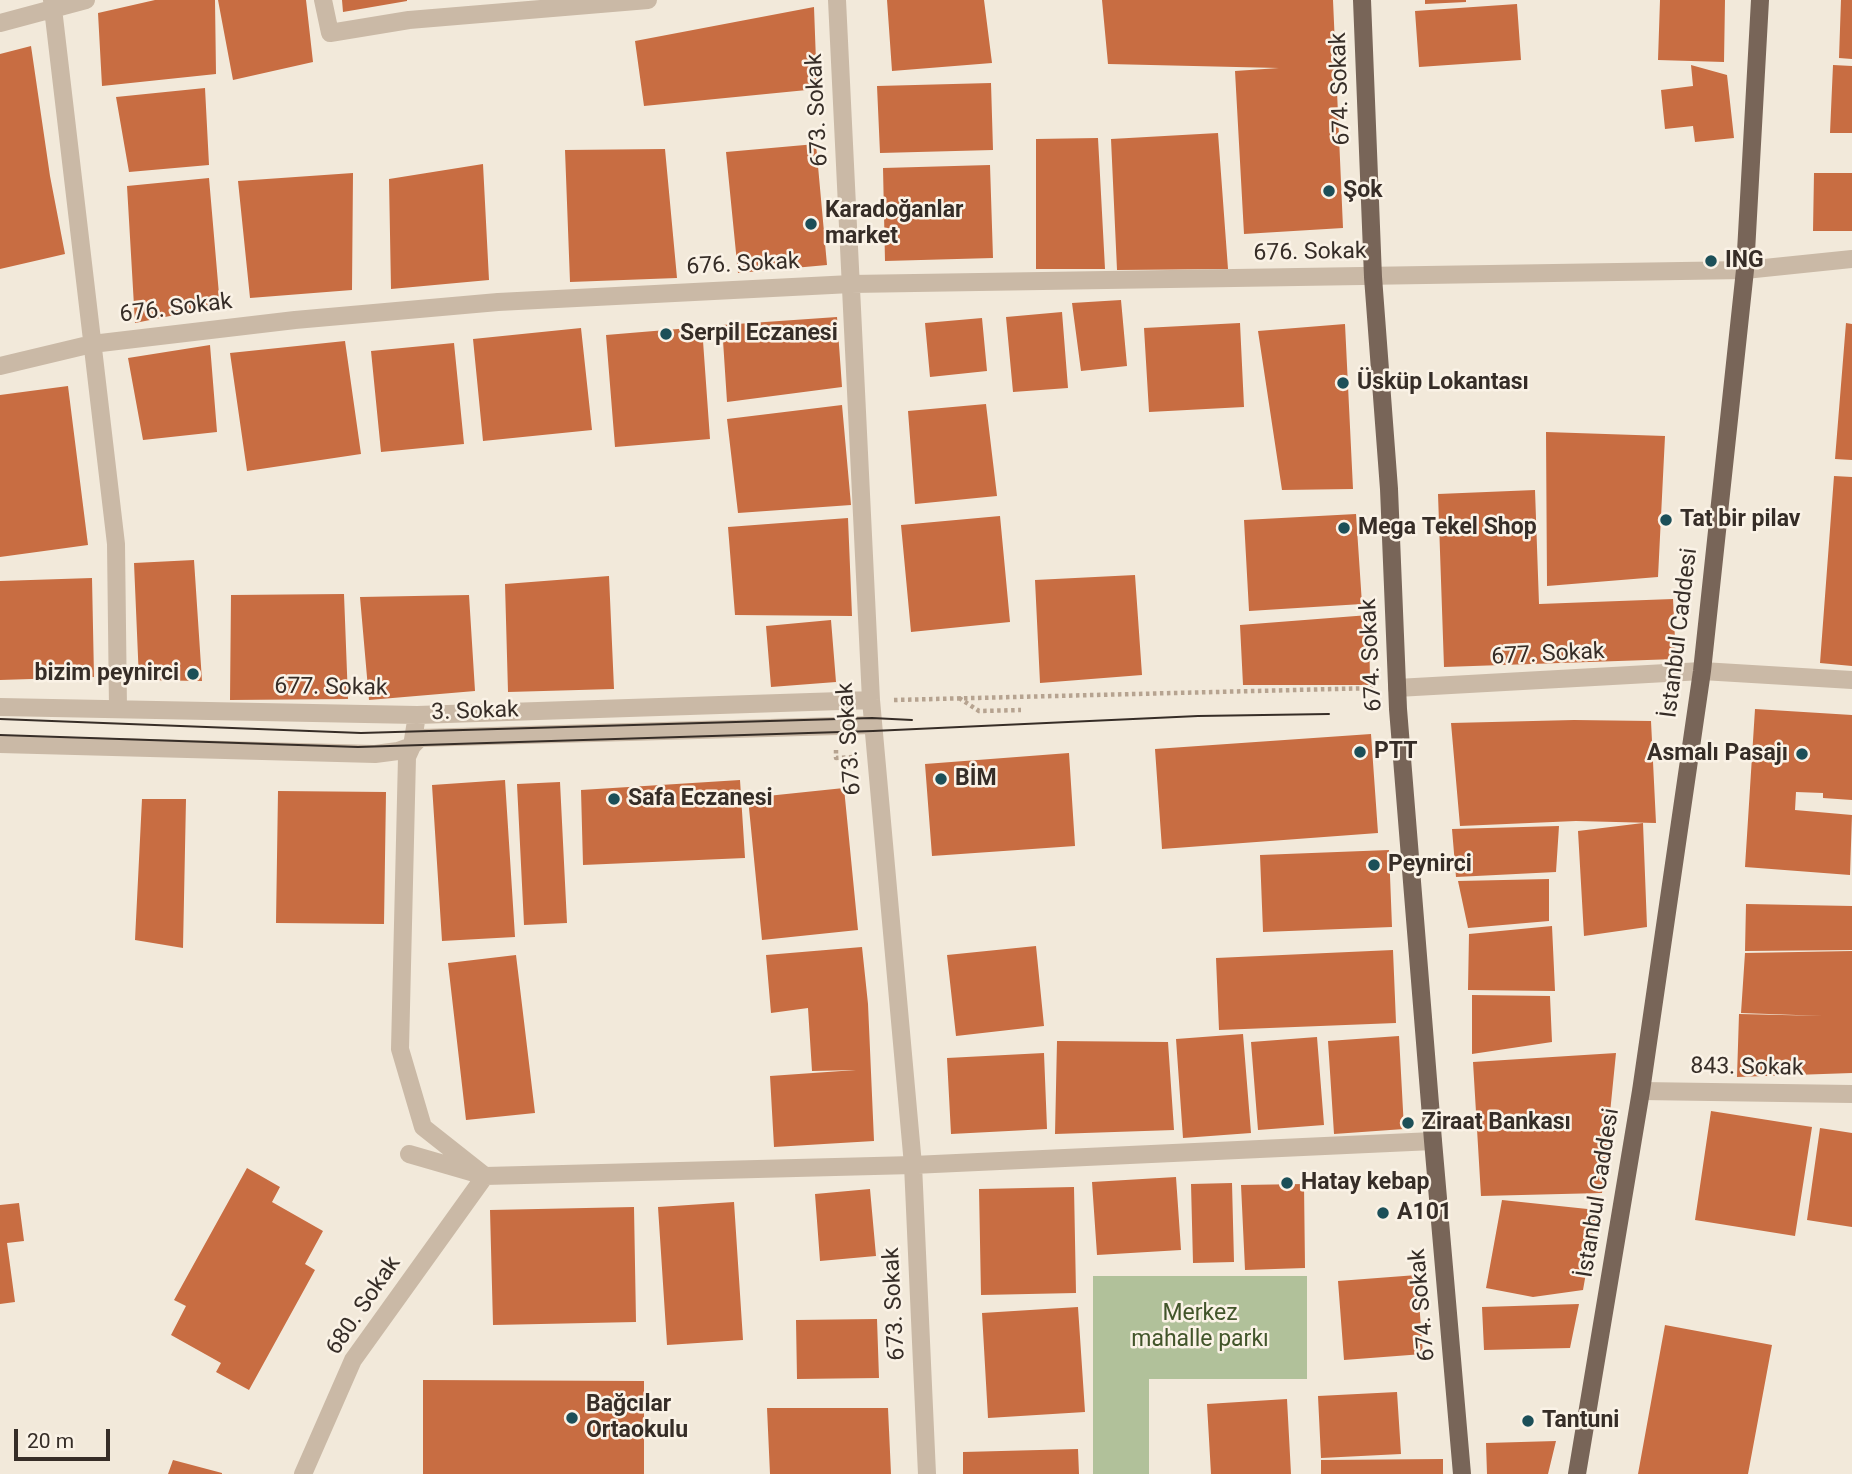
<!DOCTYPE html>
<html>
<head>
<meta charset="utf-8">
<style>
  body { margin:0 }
  #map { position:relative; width:1852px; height:1474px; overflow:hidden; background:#f2e9da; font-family:Roboto,sans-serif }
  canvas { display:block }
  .scale { position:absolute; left:14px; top:1429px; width:96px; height:32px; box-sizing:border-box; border:4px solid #362d27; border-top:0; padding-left:9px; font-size:21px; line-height:24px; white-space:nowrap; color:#362d27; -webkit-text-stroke:5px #faf2e6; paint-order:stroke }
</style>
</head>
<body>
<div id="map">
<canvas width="1852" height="1474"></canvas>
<div class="scale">20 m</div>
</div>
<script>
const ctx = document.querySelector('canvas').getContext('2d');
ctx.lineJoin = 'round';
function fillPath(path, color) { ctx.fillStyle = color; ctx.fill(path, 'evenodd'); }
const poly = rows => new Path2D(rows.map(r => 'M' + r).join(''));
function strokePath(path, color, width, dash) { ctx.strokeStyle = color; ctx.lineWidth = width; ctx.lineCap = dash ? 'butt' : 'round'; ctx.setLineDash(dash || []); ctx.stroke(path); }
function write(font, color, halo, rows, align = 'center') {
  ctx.font = font + ' Roboto,sans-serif'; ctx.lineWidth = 5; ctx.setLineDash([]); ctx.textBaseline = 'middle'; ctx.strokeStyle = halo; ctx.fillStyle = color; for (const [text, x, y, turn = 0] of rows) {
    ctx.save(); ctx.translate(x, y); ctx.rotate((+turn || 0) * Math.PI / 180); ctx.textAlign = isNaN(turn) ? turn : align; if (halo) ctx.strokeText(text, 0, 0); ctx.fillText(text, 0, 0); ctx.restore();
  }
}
const green = poly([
  [1093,1276,1307,1276,1307,1379,1149,1379,1149,1474,1093,1474]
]);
const building = poly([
  [155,0,215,0,216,74,102,86,98,13],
  [218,0,306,0,313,62,233,80],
  [342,0,407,0,407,1,343,12],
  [887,0,984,0,992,63,892,71],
  [1102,0,1333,0,1343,228,1244,234,1235,71,1279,68,1108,64],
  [1425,0,1466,0,1466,2,1425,4],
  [1660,0,1725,0,1724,62,1658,60],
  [1841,0,1852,0,1852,59,1839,58],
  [1517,4,1521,60,1419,67,1415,11],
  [814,7,817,89,644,106,635,41],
  [31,46,50,176,65,254,0,269,0,54],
  [1691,65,1727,75,1734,138,1695,142,1693,126,1665,129,1661,90,1693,86],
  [1833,65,1852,66,1852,133,1830,133],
  [991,83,993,150,880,153,877,86],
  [205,88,209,165,129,172,116,97],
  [1218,133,1228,269,1117,270,1111,139],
  [1098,138,1105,269,1036,269,1036,139],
  [816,144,827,265,738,273,726,152],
  [665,149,677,278,570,282,565,150],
  [483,164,489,280,391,289,389,179],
  [990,165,993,258,885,261,883,168],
  [353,173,352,290,250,298,238,181],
  [1814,173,1852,173,1852,231,1813,231],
  [209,178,220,306,135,323,127,186],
  [1121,300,1127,366,1081,371,1072,303],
  [1062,312,1068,388,1013,392,1006,317],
  [837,317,842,387,727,402,722,325],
  [982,318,987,371,930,377,925,323],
  [1240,323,1244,407,1149,412,1144,328],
  [1846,323,1852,324,1852,460,1835,459],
  [1345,324,1353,489,1282,490,1258,331],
  [702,327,710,439,615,447,606,335],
  [581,328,592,430,483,441,473,339],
  [345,341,361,454,247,471,230,353],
  [454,343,464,444,381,452,371,351],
  [210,345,217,432,143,440,128,358],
  [68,386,88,545,0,557,0,395],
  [986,404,997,496,915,504,908,411],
  [842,405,851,505,738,513,727,419],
  [1546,432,1665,436,1658,577,1547,586],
  [1834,476,1852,477,1852,666,1820,663],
  [1535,490,1539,604,1673,599,1676,659,1444,667,1438,494],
  [1356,514,1362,604,1249,611,1244,520],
  [1000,516,1010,622,911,632,901,525],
  [848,518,852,616,735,615,728,527],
  [194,560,202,681,139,680,134,563],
  [1135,575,1142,675,1040,683,1035,580],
  [609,576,614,689,508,692,505,584],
  [92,578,94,677,0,680,0,581],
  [344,594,348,699,230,700,231,595],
  [469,595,475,691,369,700,360,597],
  [1369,615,1370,685,1243,685,1240,625],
  [831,620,836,682,771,687,766,626],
  [1755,709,1852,715,1852,800,1823,798,1823,793,1796,792,1795,810,1852,815,1850,875,1745,867],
  [1574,720,1651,721,1656,823,1576,821,1460,826,1451,723],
  [1371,734,1378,833,1162,849,1155,749],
  [1069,753,1075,846,932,856,925,764],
  [505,780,515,937,442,941,432,785],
  [740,780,745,858,583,865,581,790],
  [560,782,567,923,524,925,517,784],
  [844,788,858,930,762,940,748,798],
  [278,791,386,792,384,924,276,923],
  [142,799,186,799,183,948,135,940],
  [1643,823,1647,927,1584,936,1578,831],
  [1559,826,1556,872,1456,877,1452,829],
  [1389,850,1392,927,1263,932,1260,855],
  [1549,879,1549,921,1468,928,1458,881],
  [1746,904,1852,906,1852,950,1745,951],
  [1552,926,1555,991,1468,990,1469,934],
  [1036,946,1044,1026,956,1036,947,955],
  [862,947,868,1004,874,1141,774,1147,770,1076,856,1070,812,1071,808,1008,771,1013,766,955],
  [1393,950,1396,1023,1219,1030,1216,958],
  [1852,951,1852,1073,1737,1077,1739,1014,1824,1016,1741,1013,1745,953],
  [516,955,535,1113,466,1120,448,963],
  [1472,995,1550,996,1552,1042,1472,1054],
  [1243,1034,1251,1133,1183,1138,1176,1039],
  [1399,1036,1404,1129,1334,1134,1328,1041],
  [1317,1037,1324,1125,1258,1130,1251,1042],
  [1057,1041,1168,1042,1174,1130,1055,1134],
  [1044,1053,1047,1129,951,1134,947,1058],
  [1616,1053,1602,1193,1481,1196,1473,1062],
  [1711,1111,1812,1127,1795,1236,1695,1220],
  [1820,1128,1852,1133,1852,1227,1807,1220],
  [247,1168,280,1187,272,1202,323,1231,305,1264,315,1270,249,1390,216,1372,221,1363,171,1335,186,1306,174,1300],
  [1176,1177,1181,1250,1097,1255,1092,1182],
  [1232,1183,1234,1262,1193,1263,1191,1184],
  [1304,1184,1305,1268,1245,1270,1241,1185],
  [1074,1187,1076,1293,981,1295,979,1189],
  [870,1189,876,1256,820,1261,815,1194],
  [1502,1200,1597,1210,1583,1290,1533,1297,1486,1288],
  [734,1202,743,1340,667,1345,658,1207],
  [19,1203,24,1241,7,1243,15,1302,0,1304,0,1205],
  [634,1207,636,1322,493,1325,490,1210],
  [1417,1275,1423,1354,1344,1360,1338,1281],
  [1579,1304,1570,1348,1484,1350,1482,1307],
  [1078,1307,1085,1412,988,1418,982,1313],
  [877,1319,879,1378,797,1379,796,1320],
  [1665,1325,1772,1345,1748,1474,1638,1474],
  [423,1380,644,1381,644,1474,423,1474],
  [1397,1392,1401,1454,1321,1458,1318,1396],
  [1287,1399,1291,1474,1211,1474,1207,1404],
  [767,1408,888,1408,891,1474,770,1474],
  [1556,1441,1548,1474,1487,1474,1486,1443],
  [1078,1449,1079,1474,963,1474,963,1452],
  [1443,1459,1443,1474,1321,1474,1321,1460],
  [173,1460,222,1473,222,1474,168,1474]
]);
const path = poly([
  [959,698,979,711,1021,710],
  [894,700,1375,688],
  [836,750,836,758,852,757]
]);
const minor = poly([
  [52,0,116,544,118,708],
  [323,0,330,33,409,20,648,0],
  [837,0,871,700,913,1165,927,1474],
  [0,23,86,0],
  [0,366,92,344,295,320,498,302,851,284,1745,270,1852,259],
  [1397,688,1702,671,1852,680],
  [0,707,417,715,871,700],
  [417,715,412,746,407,757,400,1049,423,1127,485,1176,913,1165,1433,1141],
  [0,744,375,754,398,751,412,746,420,738,872,725],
  [1641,1091,1852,1094],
  [303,1474,353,1360,485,1176,409,1154]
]);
const major = poly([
  [1362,0,1373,277,1389,489,1398,709,1433,1141,1462,1474],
  [1577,1474,1641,1091,1702,671,1745,270,1760,0]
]);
const tram = poly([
  [0,719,361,733,872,718,912,720],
  [0,735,358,747,873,731,1198,716,1329,714]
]);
const markers = [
  [1329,191,7,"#1c4f58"],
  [811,224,7,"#1c4f58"],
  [1711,261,7,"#1c4f58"],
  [666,334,7,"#1c4f58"],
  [1343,383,7,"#1c4f58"],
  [1666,520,7,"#1c4f58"],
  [1344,528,7,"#1c4f58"],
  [193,674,7,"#1c4f58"],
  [1360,752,7,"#1c4f58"],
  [1802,754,7,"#1c4f58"],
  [941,779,7,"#1c4f58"],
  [614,799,7,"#1c4f58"],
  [1374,865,7,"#1c4f58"],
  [1408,1123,7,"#1c4f58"],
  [1287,1183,7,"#1c4f58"],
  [1383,1213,7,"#1c4f58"],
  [572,1418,7,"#1c4f58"],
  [1528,1421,7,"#1c4f58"]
];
const streetNames = [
  ["674. Sokak",1341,89,-92],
  ["673. Sokak",818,110,-93],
  ["676. Sokak",1310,253,-1],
  ["676. Sokak",743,265,-3],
  ["676. Sokak",176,309,-7],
  ["İstanbul Caddesi",1680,633,-83],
  ["674. Sokak",1372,655,-93],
  ["677. Sokak",1548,655,-3],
  ["677. Sokak",331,688,1],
  ["3. Sokak",475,712,-2],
  ["673. Sokak",850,739,-94],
  ["843. Sokak",1747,1068,1],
  ["İstanbul Caddesi",1599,1193,-81],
  ["673. Sokak",895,1304,-93],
  ["674. Sokak",1423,1305,-95],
  ["680. Sokak",364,1306,-56]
];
const poiNames = [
  ["Şok",1343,191],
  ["Karadoğanlar",825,211],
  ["market",825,237],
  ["ING",1725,261],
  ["Serpil Eczanesi",680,334],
  ["Üsküp Lokantası",1357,383],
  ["Tat bir pilav",1680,520],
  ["Mega Tekel Shop",1358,528],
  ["bizim peynirci",179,674,"right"],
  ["PTT",1374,752],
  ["Asmalı Pasajı",1788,754,"right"],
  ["BİM",955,779],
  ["Safa Eczanesi",628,799],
  ["Peynirci",1388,865],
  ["Ziraat Bankası",1422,1123],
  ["Hatay kebap",1301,1183],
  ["A101",1397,1213],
  ["Bağcılar",586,1405],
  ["Ortaokulu",586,1431],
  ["Tantuni",1542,1421]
];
const parkNames = [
  ["Merkez",1200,1314],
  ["mahalle parkı",1200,1340]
];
fillPath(green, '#b1c19a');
fillPath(building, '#c86d42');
strokePath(path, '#b6a390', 4.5, [3.5, 3.5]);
strokePath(minor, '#cab9a6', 18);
strokePath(major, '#786558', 18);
strokePath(tram, '#362d27', 2);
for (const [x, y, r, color] of markers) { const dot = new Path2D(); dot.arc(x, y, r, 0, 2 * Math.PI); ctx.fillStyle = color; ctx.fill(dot); strokePath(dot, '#faf2e6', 2.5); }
write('23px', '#362d27', '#faf2e6', streetNames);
write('bold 23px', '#362d27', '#faf2e6', poiNames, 'left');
write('23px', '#42552a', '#faf2e6', parkNames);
</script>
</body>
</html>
